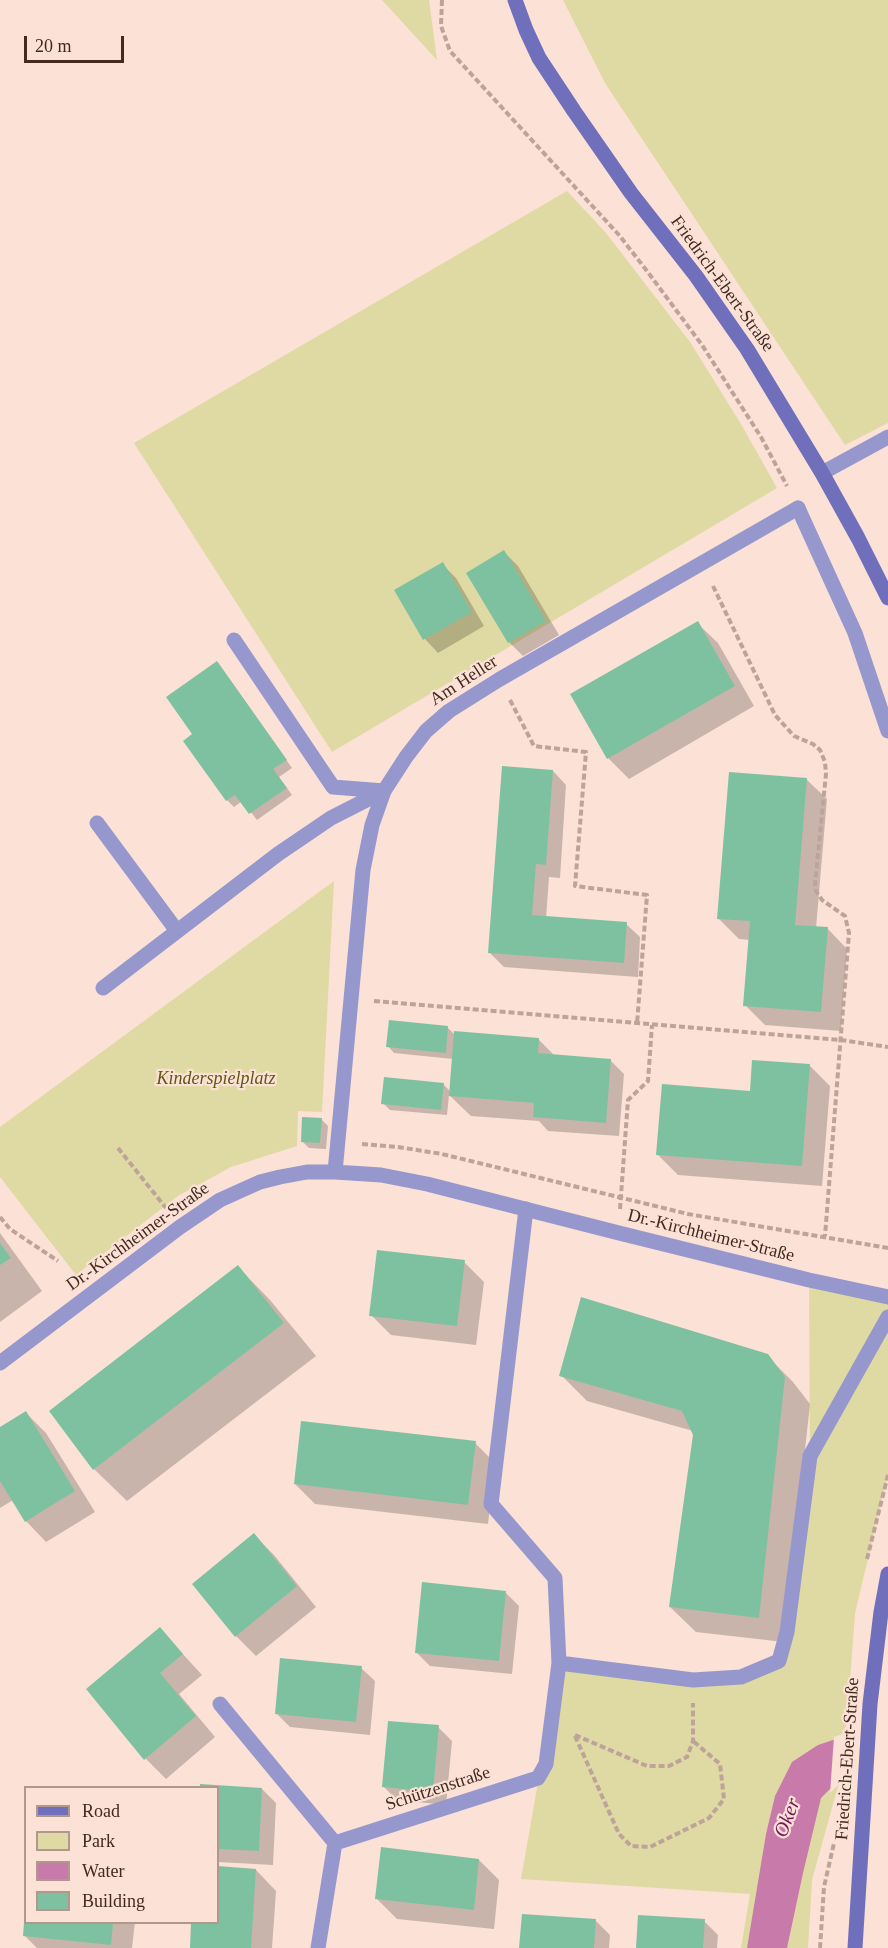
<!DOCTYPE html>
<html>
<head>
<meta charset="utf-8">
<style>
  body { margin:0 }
  #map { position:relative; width:888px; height:1948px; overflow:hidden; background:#fbe1d6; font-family:Georgia,serif }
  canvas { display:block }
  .legend { position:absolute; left:24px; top:1786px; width:195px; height:138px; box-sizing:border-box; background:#fbe1d6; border:2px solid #b1988d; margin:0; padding:8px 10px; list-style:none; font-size:18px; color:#432a20 }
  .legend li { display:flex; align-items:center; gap:12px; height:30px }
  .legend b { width:30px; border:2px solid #b1988d }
  .scale { position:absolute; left:24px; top:36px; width:100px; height:27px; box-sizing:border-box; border:3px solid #432a20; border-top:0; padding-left:8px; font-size:18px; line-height:21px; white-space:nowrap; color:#432a20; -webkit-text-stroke:4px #fbe1d6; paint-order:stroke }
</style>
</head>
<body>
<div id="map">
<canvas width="888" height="1948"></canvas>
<ul class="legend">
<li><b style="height:8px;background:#706fbc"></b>Road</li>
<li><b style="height:16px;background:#dfdaa3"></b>Park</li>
<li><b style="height:16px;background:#c87aaa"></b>Water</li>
<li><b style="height:16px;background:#7ec1a1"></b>Building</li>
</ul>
<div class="scale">20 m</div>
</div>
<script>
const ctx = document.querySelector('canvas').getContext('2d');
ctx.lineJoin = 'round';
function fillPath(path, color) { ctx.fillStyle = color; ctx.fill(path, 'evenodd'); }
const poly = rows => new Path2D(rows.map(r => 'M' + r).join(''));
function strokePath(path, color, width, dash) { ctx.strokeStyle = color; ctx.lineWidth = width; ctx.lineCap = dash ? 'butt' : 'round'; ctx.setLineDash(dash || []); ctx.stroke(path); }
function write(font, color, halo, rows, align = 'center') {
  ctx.font = font + ' Georgia,serif'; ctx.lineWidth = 4.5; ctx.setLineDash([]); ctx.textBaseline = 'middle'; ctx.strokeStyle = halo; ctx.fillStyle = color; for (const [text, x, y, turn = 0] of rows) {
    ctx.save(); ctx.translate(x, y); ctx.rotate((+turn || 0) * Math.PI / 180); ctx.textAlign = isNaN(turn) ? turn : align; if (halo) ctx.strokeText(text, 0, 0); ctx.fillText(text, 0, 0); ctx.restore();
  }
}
const green = poly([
  [382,0,429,0,437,60],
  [563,0,888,0,888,423,845,445,605,83],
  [567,191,606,233,690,342,741,424,777,488,332,752,134,443],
  [334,881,322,1112,298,1111,297,1146,231,1167,178,1196,76,1275,0,1177,0,1127],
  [809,1280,888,1296,888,1475,855,1613,848,1708,840,1779,812,1880,808,1948,741,1948,750,1894,521,1879,559,1663,741,1677,779,1661,810,1456]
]);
const water = poly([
  [869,1728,840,1779,821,1798,803,1873,787,1948,747,1948,766,1834,775,1796,792,1762,818,1745]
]);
const pier = poly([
  [868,1725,888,1725,888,1776,841,1782,830,1793,834,1737]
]);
const shadow = poly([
  [504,552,518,566,559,635,523,656,509,642,468,573],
  [442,564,456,578,484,626,438,653,425,639,396,591],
  [697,623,718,643,754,706,629,779,609,759,572,695],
  [223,670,292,768,279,777,292,795,257,820,242,801,234,807,227,800,194,735],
  [553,771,566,785,560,878,549,877,546,918,626,924,640,937,638,977,504,967,490,953],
  [806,779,827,799,816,928,827,928,847,949,841,1031,765,1025,745,1005,750,940,739,939,719,919],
  [448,1028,455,1035,538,1039,555,1056,610,1060,624,1074,619,1136,548,1131,539,1121,471,1116,449,1095,447,1115,390,1110,383,1103,443,1084,451,1092,453,1059,394,1053,388,1046],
  [810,1066,830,1086,822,1186,678,1175,658,1155,751,1093],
  [321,1119,328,1126,326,1149,309,1148,302,1141],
  [0,1233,42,1291,0,1322],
  [464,1262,484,1282,476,1345,391,1335,371,1315],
  [238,1267,270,1300,316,1356,127,1501,94,1469],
  [767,1356,793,1382,810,1404,784,1642,696,1632,670,1607,694,1435,693,1431,587,1401,561,1375],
  [26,1413,46,1433,95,1512,46,1542,26,1521,13,1500,0,1508,0,1429],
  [475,1443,495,1463,488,1524,315,1504,295,1484],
  [254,1535,274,1555,316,1607,256,1656,236,1636],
  [505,1592,519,1606,512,1674,430,1666,416,1652],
  [160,1629,202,1675,179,1694,215,1737,166,1779,146,1759],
  [361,1668,375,1681,370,1735,290,1727,276,1713],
  [438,1727,452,1741,446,1805,397,1800,383,1786],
  [218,1788,262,1789,276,1803,273,1865,218,1862],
  [479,1860,499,1880,494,1929,397,1919,377,1899],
  [218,1868,256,1870,276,1891,272,1948,191,1948,193,1922,218,1922],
  [596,1921,610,1935,609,1948,520,1948],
  [704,1921,718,1935,717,1948,637,1948],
  [26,1922,135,1922,132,1948,37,1948,25,1936]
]);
const building = poly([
  [504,550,546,621,508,643,466,573],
  [443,562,472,612,423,640,394,590],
  [698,621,735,686,607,759,570,694],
  [217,661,287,760,273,769,287,788,249,814,235,795,226,801,183,741,192,734,166,697],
  [502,766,553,770,546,865,536,864,532,915,627,922,624,963,488,953],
  [729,772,807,778,795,925,828,927,821,1012,743,1006,750,921,717,919],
  [389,1020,448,1026,446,1053,386,1047],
  [454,1031,539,1038,538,1053,611,1059,606,1123,533,1117,534,1103,449,1096],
  [752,1060,810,1064,802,1166,656,1155,662,1084,750,1091],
  [384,1077,444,1083,441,1110,381,1104],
  [302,1117,322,1118,320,1143,301,1142],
  [0,1243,11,1258,0,1265],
  [377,1250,465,1260,457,1326,369,1316],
  [238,1265,284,1323,93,1470,49,1411],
  [581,1297,768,1354,785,1377,759,1618,669,1607,693,1435,682,1411,559,1376],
  [26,1411,75,1491,25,1522,0,1481,0,1427],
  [301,1421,476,1441,468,1505,294,1484],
  [254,1533,297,1586,235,1637,192,1584],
  [422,1582,506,1591,499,1661,415,1653],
  [160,1627,183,1654,160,1673,196,1716,144,1760,86,1689],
  [280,1658,362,1666,356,1722,275,1714],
  [388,1721,439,1725,433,1792,382,1787],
  [200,1784,262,1788,259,1851,218,1849,218,1788,200,1788],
  [381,1847,479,1859,474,1910,375,1899],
  [218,1866,256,1869,251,1948,190,1948,191,1923,218,1923],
  [522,1914,596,1919,594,1948,519,1948],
  [638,1915,705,1919,703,1948,636,1948],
  [24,1923,113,1923,111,1945,23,1936]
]);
const path = poly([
  [442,0,441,26,450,51,619,235,647,271,702,345,761,437,787,486],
  [713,586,775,715,794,736,813,744,820,750,825,762,826,774,815,884,816,891,822,900,845,916,849,933,825,1236],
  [510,700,534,746,586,752,575,886,647,895,637,1024],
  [374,1001,841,1040,888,1047],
  [362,1144,398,1147,442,1154,688,1214,888,1248],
  [118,1148,166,1208],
  [620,1209,628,1100,648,1081,652,1025],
  [0,1217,10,1229,58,1261],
  [867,1559,888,1475],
  [575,1735,647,1766,669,1766,687,1757,693,1741,693,1703],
  [575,1736,619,1834,631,1846,650,1847,709,1818,724,1799,720,1764,693,1741],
  [820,1948,824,1887,834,1843]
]);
const service = poly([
  [822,473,888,437],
  [798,508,855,633,888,731],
  [234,640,333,787,384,791],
  [97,823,177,931],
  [103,988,278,854,331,818,384,791],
  [559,1663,693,1680,741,1677,779,1661,787,1632,810,1456,888,1317],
  [220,1704,335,1843],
  [318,1948,335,1843,538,1778,546,1764,559,1663,555,1578,491,1504,526,1209]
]);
const minor = poly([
  [335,1172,363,870,372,825,384,791,406,757,426,731,449,711,500,679,798,508],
  [0,1363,180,1227,220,1200,260,1182,280,1177,307,1172,335,1172,381,1175,427,1184,619,1233,809,1280,888,1297]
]);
const secondary = poly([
  [515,0,526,30,539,58,574,111,631,193,696,276,747,349,822,473,858,538,888,598],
  [855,1948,870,1704,881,1612,888,1574]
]);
const streetNames = [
  ["Friedrich-Ebert-Straße",722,284,54],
  ["Am Heller",464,681,-33],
  ["Dr.-Kirchheimer-Straße",711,1236,14],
  ["Dr.-Kirchheimer-Straße",138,1237,-36],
  ["Friedrich-Ebert-Straße",848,1759,-86],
  ["Schützenstraße",438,1789,-18]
];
const parkNames = [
  ["Kinderspielplatz",216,1079]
];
const waterNames = [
  ["Oker",788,1818,-69]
];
fillPath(green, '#dfdaa3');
fillPath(water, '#c87aaa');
fillPath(pier, '#fbe1d6');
fillPath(shadow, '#0003');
fillPath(building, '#7ec1a1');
strokePath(path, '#bda399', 4, [6, 3]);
strokePath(service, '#9697cd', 15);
strokePath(minor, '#9697cd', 15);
strokePath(secondary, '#706fbc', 15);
write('18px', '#432a20', '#fbe1d6', streetNames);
write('italic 18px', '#5f5814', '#fbe1d6', parkNames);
write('italic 20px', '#741758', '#fbe1d6', waterNames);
</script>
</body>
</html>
